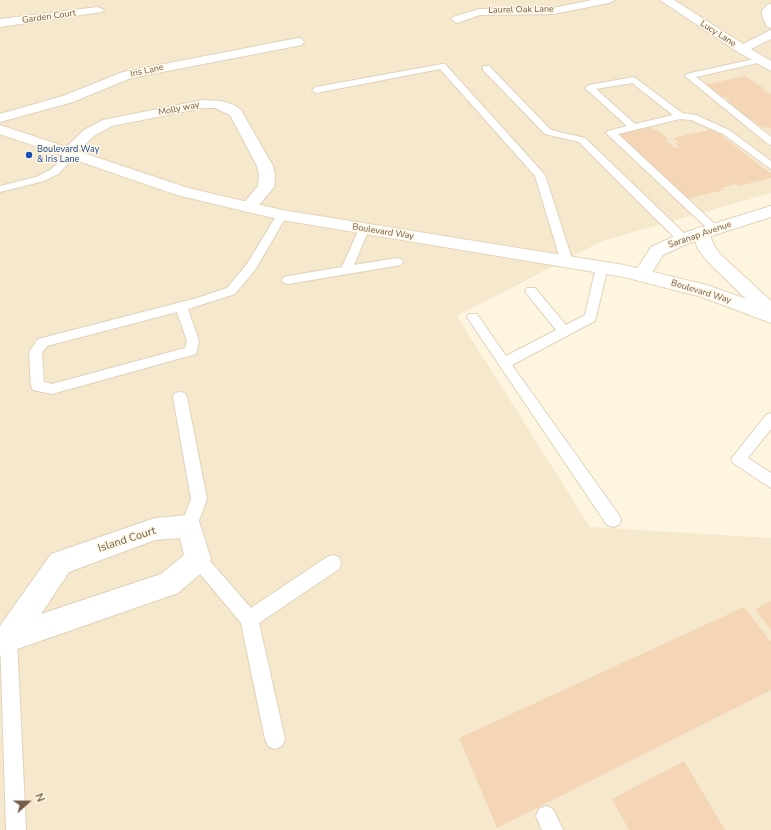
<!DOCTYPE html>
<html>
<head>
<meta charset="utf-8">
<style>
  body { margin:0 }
  #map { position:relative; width:771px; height:830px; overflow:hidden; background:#fdf5df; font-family:"Nunito Sans",sans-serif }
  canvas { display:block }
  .north { position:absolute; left:8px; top:782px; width:40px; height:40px; -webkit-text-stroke:3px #fff8e6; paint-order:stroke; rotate:69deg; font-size:11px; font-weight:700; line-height:16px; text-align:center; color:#745c46 }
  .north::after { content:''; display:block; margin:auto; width:14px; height:18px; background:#745c46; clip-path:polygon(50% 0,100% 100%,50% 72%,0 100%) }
</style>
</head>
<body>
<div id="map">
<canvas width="771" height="830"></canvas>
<div class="north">N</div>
</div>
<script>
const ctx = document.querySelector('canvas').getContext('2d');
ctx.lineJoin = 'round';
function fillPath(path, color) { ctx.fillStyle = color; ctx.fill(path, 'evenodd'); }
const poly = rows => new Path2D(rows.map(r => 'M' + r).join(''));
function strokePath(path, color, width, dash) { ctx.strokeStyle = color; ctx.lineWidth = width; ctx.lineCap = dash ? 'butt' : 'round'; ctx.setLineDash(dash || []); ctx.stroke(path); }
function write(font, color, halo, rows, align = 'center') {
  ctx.font = font + ' "Nunito Sans",sans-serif'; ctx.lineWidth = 3; ctx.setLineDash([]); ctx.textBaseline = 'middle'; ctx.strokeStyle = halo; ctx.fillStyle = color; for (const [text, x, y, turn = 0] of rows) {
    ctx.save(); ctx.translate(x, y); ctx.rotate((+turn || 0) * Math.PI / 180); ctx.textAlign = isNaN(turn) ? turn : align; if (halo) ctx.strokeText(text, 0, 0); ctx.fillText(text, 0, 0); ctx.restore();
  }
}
const residential = poly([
  [0,0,771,0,771,193,602,241,457,316,590,527,771,538,771,830,0,830]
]);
const building = poly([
  [745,76,766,90,762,91,771,94,771,129,768,127,763,128,725,101,729,100,725,97,721,98,703,85],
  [649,126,655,131,657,130,668,139,665,140,675,148,679,147,675,143,679,143,673,138,713,129,771,174,771,178,739,186,736,184,721,188,724,190,685,199,614,134],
  [771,601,771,630,755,609],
  [744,607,771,642,771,690,497,828,459,738],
  [684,761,725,830,629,830,612,799]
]);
const lane = poly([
  [759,58,763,60,762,62,696,77,771,137,771,145,768,144,685,76,686,74,759,58],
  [442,64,445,64,545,175,573,262,571,265,563,265,561,262,535,176,440,69,316,93,312,90,316,87,442,64],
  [483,66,489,66,551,130,585,138,687,236,689,239,687,242,679,242,579,142,545,134,483,70,483,66],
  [634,77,682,113,696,115,729,130,771,161,771,169,723,134,691,120,680,119,618,134,718,227,719,229,718,231,710,231,606,133,608,131,627,126,585,88,589,85,634,77],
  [632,83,673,115,635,124,596,89,632,83],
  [69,149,74,152,72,160,58,174,44,181,0,192,0,186,36,177,50,170,62,159,66,150,69,149],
  [282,212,287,215,255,270,235,294,188,309,199,341,196,354,52,394,33,390,31,386,29,352,38,339,197,298,227,288,247,264,278,213,282,212],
  [177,312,187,341,185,348,52,384,44,382,42,353,47,346,177,312],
  [364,226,369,229,354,265,397,258,401,259,403,262,401,265,288,284,284,283,282,280,284,277,288,276,342,267,359,229,364,226],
  [602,263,608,267,595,321,512,365,619,515,621,520,619,525,613,527,607,525,467,317,469,314,477,314,506,356,556,330,527,294,525,291,527,288,535,288,566,325,585,315,596,267,602,263],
  [180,392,185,393,187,397,207,499,195,531,189,533,183,531,181,526,191,499,173,397,175,393,180,392],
  [771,413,771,429,748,458,771,473,771,488,733,463,731,459,766,415,771,413],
  [198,551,204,554,251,608,327,557,333,555,339,557,341,563,339,569,259,623,285,739,282,746,275,749,268,746,265,739,241,623,192,564,190,559,192,554,198,551],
  [8,629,14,632,17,638,26,830,6,830,0,636,2,632,8,629],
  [546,806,553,809,563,830,542,830,536,816,539,809,546,806]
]);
const street = poly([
  [592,0,615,0,609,3,553,14,480,15,457,23,451,19,453,17,479,9,553,8,592,0],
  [660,0,674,0,743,44,771,30,771,39,751,49,771,61,771,71,738,52,660,0],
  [771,4,771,28,767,27,762,15,762,11,767,5,771,4],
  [98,7,104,10,102,12,0,27,0,19,98,7],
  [298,38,302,39,304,42,302,45,131,78,73,102,0,122,0,114,63,96,123,72,298,38],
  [203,100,221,101,234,105,241,110,273,166,275,175,274,187,254,211,248,212,242,211,240,207,258,186,259,175,257,166,230,115,215,108,203,108,112,126,94,136,74,155,64,155,61,152,84,130,103,120,203,100],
  [771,206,771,217,689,243,663,255,648,279,642,281,636,279,633,275,651,247,677,235,771,206],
  [189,515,198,518,211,559,207,568,178,593,0,655,0,626,51,554,155,518,189,515],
  [180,538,184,555,161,574,41,614,69,572,155,540,180,538]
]);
const secondary = poly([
  [0,125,188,188,282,210,624,265,707,285,746,299,708,262,698,249,692,233,695,229,701,227,707,229,715,247,720,254,771,301,771,323,702,297,624,277,282,220,177,195,0,134,0,125]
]);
const markers = [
  [29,155,4,"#1a4fb4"]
];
const farStreetnames = [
  ["Laurel Oak Lane",521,10,-1],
  ["Garden Court",49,17,-8],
  ["Lucy Lane",718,34,33],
  ["Iris Lane",147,71,-12],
  ["Molly way",179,109,-11],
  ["Boulevard Way",383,232,9],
  ["Saranap Avenue",700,235,-19],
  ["Boulevard Way",701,292,17]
];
const farTransitnames = [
  ["Boulevard Way",37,150],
  ["& Iris Lane",37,160]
];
const streetNames = [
  ["Island Court",127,540,-18]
];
fillPath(residential, '#f5e8cd');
fillPath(building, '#f4d6b6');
strokePath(lane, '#e1d2bb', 2);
strokePath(street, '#e1d2bb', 2);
strokePath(secondary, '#e7d4b9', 2);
fillPath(lane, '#fff');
fillPath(street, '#fff');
fillPath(secondary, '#fff');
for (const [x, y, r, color] of markers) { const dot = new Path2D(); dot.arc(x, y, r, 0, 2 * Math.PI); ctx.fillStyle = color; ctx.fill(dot); strokePath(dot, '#fff8e6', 1.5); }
write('9px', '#745c46', '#fff8e6', farStreetnames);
write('9px', '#164399', '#fff8e6', farTransitnames, 'left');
write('11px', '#745c46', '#fff8e6', streetNames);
</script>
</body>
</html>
